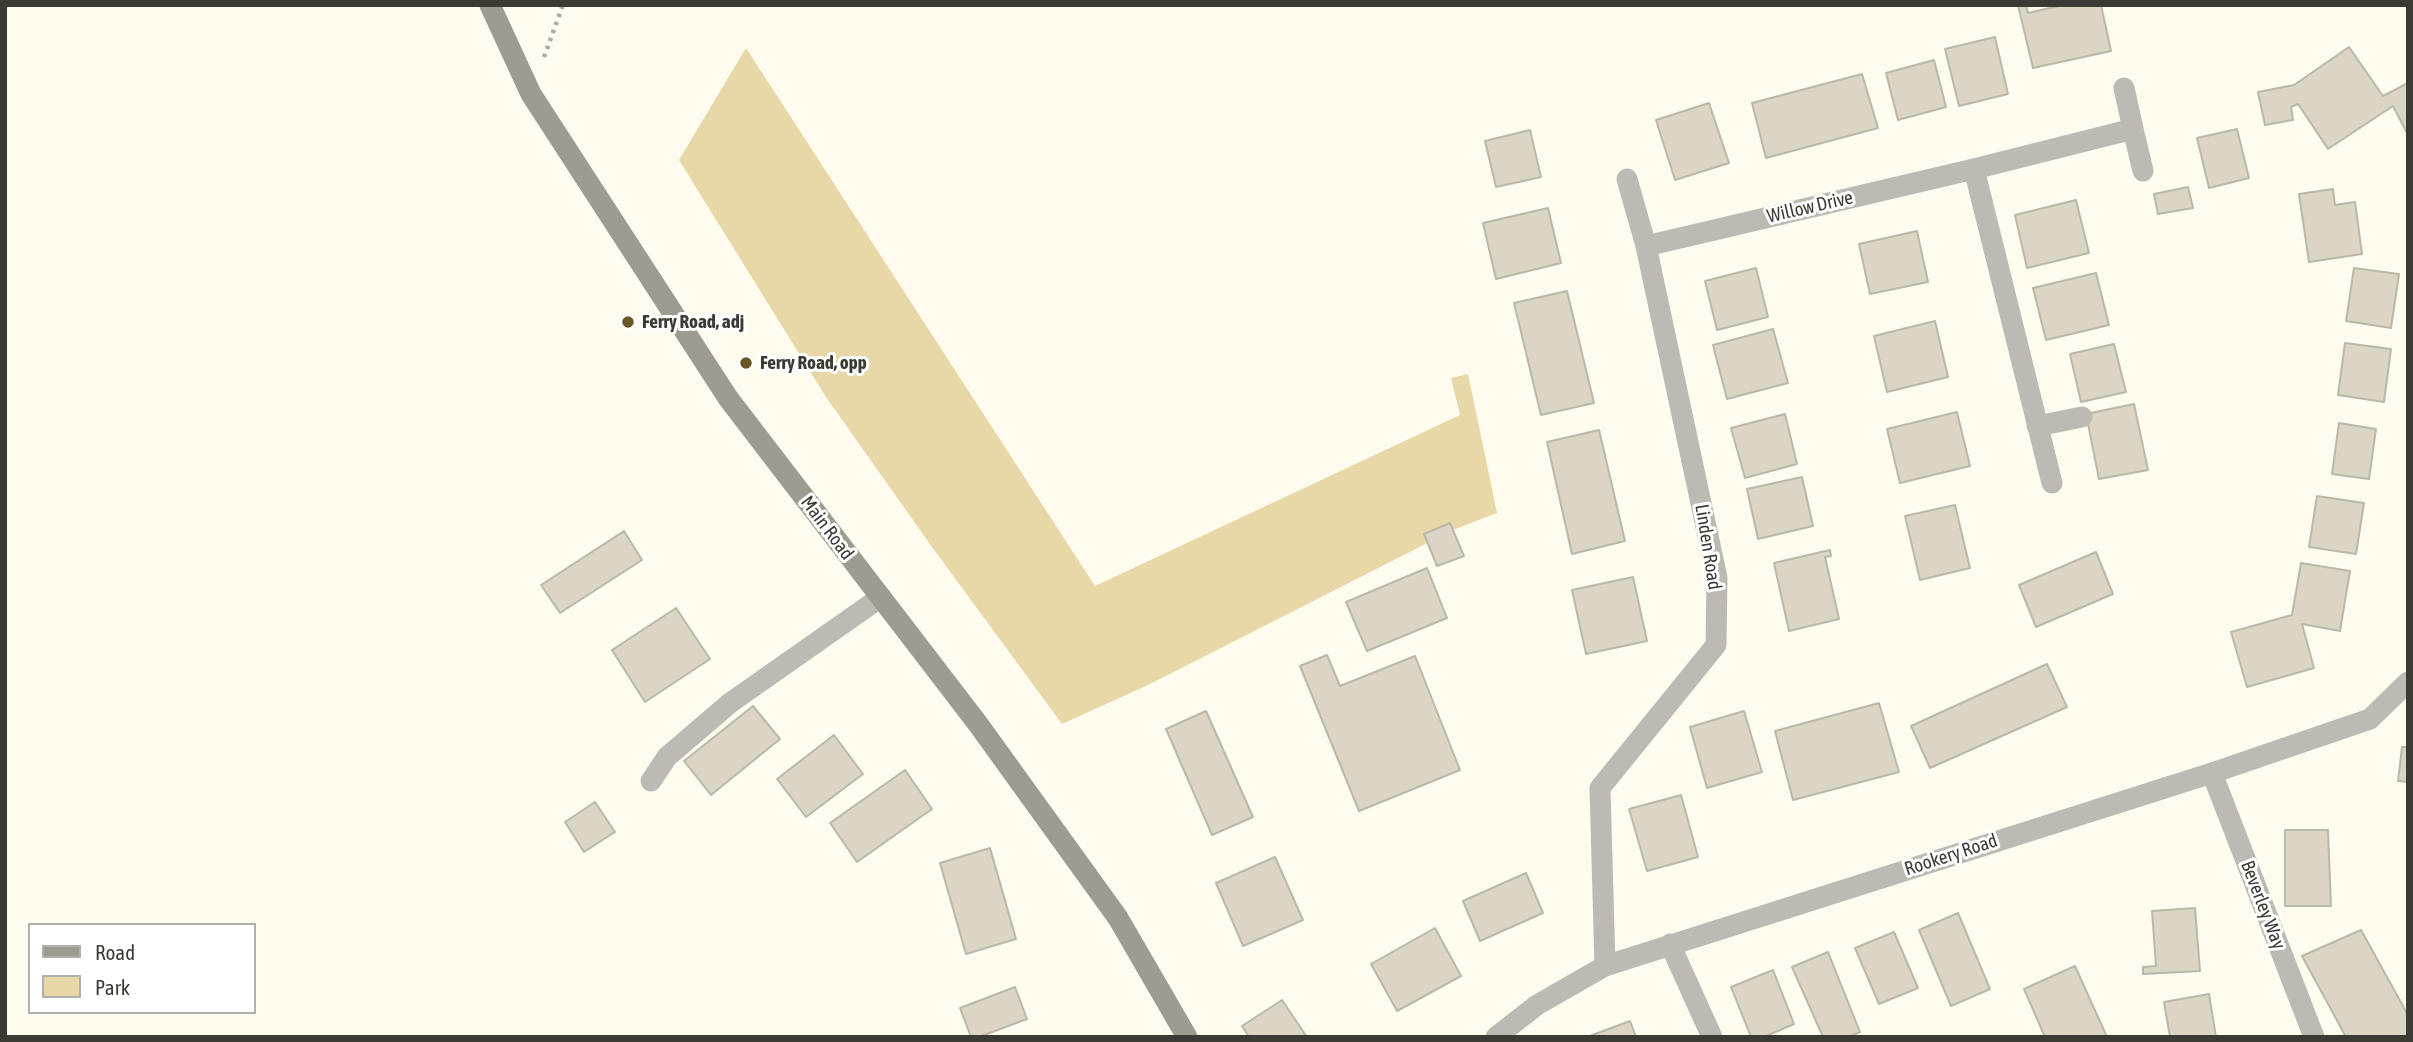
<!DOCTYPE html>
<html>
<head>
<meta charset="utf-8">
<style>
  body { margin:0 }
  #map { position:relative; width:2413px; height:1042px; overflow:hidden; background:#fffbee; font-family:"Asap Condensed",sans-serif }
  canvas { display:block }
  .frame { position:absolute; inset:0; border:7px solid #3c3a33; pointer-events:none }
  .legend { position:absolute; left:28px; top:923px; width:228px; height:91px; box-sizing:border-box; background:#fff; border:2px solid #b1b0ad; margin:0; padding:9px 12px; list-style:none; font-size:21px; color:#3c3a33 }
  .legend li { display:flex; align-items:center; gap:14px; height:35px }
  .legend b { width:35px; border:2px solid #b1b0ad }
</style>
</head>
<body>
<div id="map">
<canvas width="2413" height="1042"></canvas>
<div class="frame"></div>
<ul class="legend">
<li><b style="height:9px;background:#9e9b91"></b>Road</li>
<li><b style="height:19px;background:#e8d7a7"></b>Park</li>
</ul>
</div>
<script>
const ctx = document.querySelector('canvas').getContext('2d');
ctx.lineJoin = 'round';
function fillPath(path, color) { ctx.fillStyle = color; ctx.fill(path, 'evenodd'); }
const poly = rows => new Path2D(rows.map(r => 'M' + r).join(''));
function strokePath(path, color, width, dash) { ctx.strokeStyle = color; ctx.lineWidth = width; ctx.lineCap = dash ? 'butt' : 'round'; ctx.setLineDash(dash || []); ctx.stroke(path); }
function write(font, color, halo, rows, align = 'center') {
  ctx.font = font + ' "Asap Condensed",sans-serif'; ctx.lineWidth = 6; ctx.setLineDash([]); ctx.textBaseline = 'middle'; ctx.strokeStyle = halo; ctx.fillStyle = color; for (const [text, x, y, turn = 0] of rows) {
    ctx.save(); ctx.translate(x, y); ctx.rotate((+turn || 0) * Math.PI / 180); ctx.textAlign = isNaN(turn) ? turn : align; if (halo) ctx.strokeText(text, 0, 0); ctx.fillText(text, 0, 0); ctx.restore();
  }
}
const green = poly([
  [746,48,1095,586,1460,415,1451,378,1468,374,1497,513,1453,530,1148,685,1062,724,932,547,826,397,679,160]
]);
const building = poly([
  [2018,5,2026,5,2028,13,2063,5,2101,5,2111,51,2033,68,2018,5],
  [1995,37,2008,94,1959,106,1945,49,1995,37],
  [2349,47,2383,96,2408,83,2408,135,2393,106,2328,149,2298,104,2291,107,2293,120,2265,125,2258,92,2294,85,2349,47],
  [1934,60,1946,107,1898,120,1886,73,1934,60],
  [1862,74,1878,128,1766,158,1752,103,1862,74],
  [1709,103,1729,163,1675,180,1656,120,1709,103],
  [2237,129,2249,178,2209,188,2197,138,2237,129],
  [1530,130,1541,177,1496,187,1485,141,1530,130],
  [2188,187,2193,208,2158,214,2154,194,2188,187],
  [2333,189,2335,205,2355,202,2362,254,2309,262,2299,194,2333,189],
  [2076,200,2089,253,2027,268,2015,215,2076,200],
  [1548,208,1561,263,1496,279,1483,223,1548,208],
  [1917,231,1928,282,1870,294,1859,244,1917,231],
  [1756,268,1768,317,1717,330,1705,281,1756,268],
  [2354,268,2399,274,2391,328,2346,321,2354,268],
  [2096,273,2109,325,2046,340,2033,288,2096,273],
  [1567,291,1594,403,1541,415,1514,303,1567,291],
  [1935,321,1948,377,1887,392,1874,336,1935,321],
  [1773,329,1788,383,1727,399,1713,345,1773,329],
  [2345,343,2391,349,2384,402,2338,395,2345,343],
  [2114,344,2126,392,2081,402,2070,354,2114,344],
  [2134,404,2148,470,2099,479,2086,414,2134,404],
  [1957,412,1970,466,1900,483,1887,429,1957,412],
  [1785,414,1797,464,1745,478,1731,428,1785,414],
  [2339,423,2376,429,2369,479,2332,474,2339,423],
  [1599,430,1625,541,1572,554,1547,442,1599,430],
  [1802,477,1813,526,1758,539,1747,489,1802,477],
  [2317,496,2364,503,2356,554,2309,547,2317,496],
  [1955,505,1970,568,1920,580,1905,516,1955,505],
  [1450,523,1464,556,1437,566,1424,534,1450,523],
  [624,531,642,560,560,613,541,585,624,531],
  [1830,550,1831,556,1825,557,1839,619,1789,631,1774,563,1830,550],
  [2096,552,2113,594,2036,627,2019,585,2096,552],
  [2301,563,2350,571,2340,631,2302,624,2314,668,2247,687,2231,632,2292,615,2301,563],
  [1427,568,1447,618,1367,651,1346,602,1427,568],
  [1633,577,1647,641,1586,654,1572,590,1633,577],
  [676,608,710,659,645,702,612,650,676,608],
  [1327,655,1340,686,1415,656,1460,770,1359,811,1300,666,1327,655],
  [2047,664,2067,707,1930,768,1911,726,2047,664],
  [1879,703,1899,772,1793,800,1775,731,1879,703],
  [753,706,780,739,711,795,684,761,753,706],
  [1206,711,1253,817,1212,835,1166,729,1206,711],
  [1744,711,1762,772,1707,788,1690,727,1744,711],
  [834,735,863,774,806,817,777,779,834,735],
  [2402,747,2408,747,2408,782,2398,781,2402,747],
  [905,770,932,809,857,862,830,823,905,770],
  [1681,795,1698,857,1647,871,1629,809,1681,795],
  [595,802,615,832,584,852,565,822,595,802],
  [2285,830,2328,830,2331,906,2285,906,2285,830],
  [990,848,1016,939,966,954,940,863,990,848],
  [1275,857,1303,920,1243,946,1216,883,1275,857],
  [1526,873,1543,913,1480,941,1463,901,1526,873],
  [2195,908,2200,971,2143,974,2143,967,2156,966,2152,911,2195,908],
  [1958,913,1990,989,1951,1006,1919,930,1958,913],
  [1435,928,1461,976,1397,1011,1371,964,1435,928],
  [2361,930,2408,1015,2408,1037,2346,1037,2302,956,2361,930],
  [1894,932,1918,988,1879,1004,1855,948,1894,932],
  [1828,952,1860,1032,1849,1037,1823,1037,1792,967,1828,952],
  [2075,966,2107,1037,2045,1037,2024,989,2075,966],
  [1773,970,1794,1024,1764,1037,1751,1037,1731,987,1773,970],
  [1015,987,1027,1019,979,1037,971,1037,960,1008,1015,987],
  [2209,994,2216,1037,2170,1037,2164,1002,2209,994],
  [1282,1000,1307,1037,1249,1037,1242,1026,1282,1000],
  [1630,1021,1636,1037,1587,1037,1630,1021]
]);
const path = poly([
  [544,57,563,5]
]);
const lane = poly([
  [651,781,667,757,730,703,881,597]
]);
const street = poly([
  [2133,129,2143,171],
  [1974,169,2052,483],
  [1646,246,1974,169,2133,129,2124,88],
  [2037,426,2082,417],
  [2212,773,2314,1037],
  [1670,944,1712,1037],
  [1605,966,1600,788,1716,645,1717,578,1646,246,1627,179],
  [1496,1037,1537,1005,1605,966,2212,773,2370,719,2408,682]
]);
const secondary = poly([
  [490,5,531,94,728,398,978,724,1118,918,1187,1037]
]);
const markers = [
  [628,322,7,"#685725"],
  [746,363,7,"#685725"]
];
const streetNames = [
  ["Willow Drive",1810,207,-13],
  ["Main Road",827,528,53],
  ["Linden Road",1708,547,81],
  ["Rookery Road",1951,855,-18],
  ["Beverley Way",2263,905,69]
];
const poiNames = [
  ["Ferry Road, adj",642,322],
  ["Ferry Road, opp",760,363]
];
fillPath(green, '#e8d7a7');
fillPath(building, '#dbd5c6');
strokePath(building, '#bcb7a8', 2);
strokePath(path, '#afaca1', 4.5, [3.5, 5]);
strokePath(lane, '#bcbab3', 21);
strokePath(street, '#bcbab3', 21);
strokePath(secondary, '#9e9b91', 21);
for (const [x, y, r, color] of markers) { const dot = new Path2D(); dot.arc(x, y, r, 0, 2 * Math.PI); ctx.fillStyle = color; ctx.fill(dot); strokePath(dot, '#fff', 2.5); }
write('19px', '#3c3a33', '#fff', streetNames);
write('bold 19px', '#3c3a33', '#fff', poiNames, 'left');
</script>
</body>
</html>
